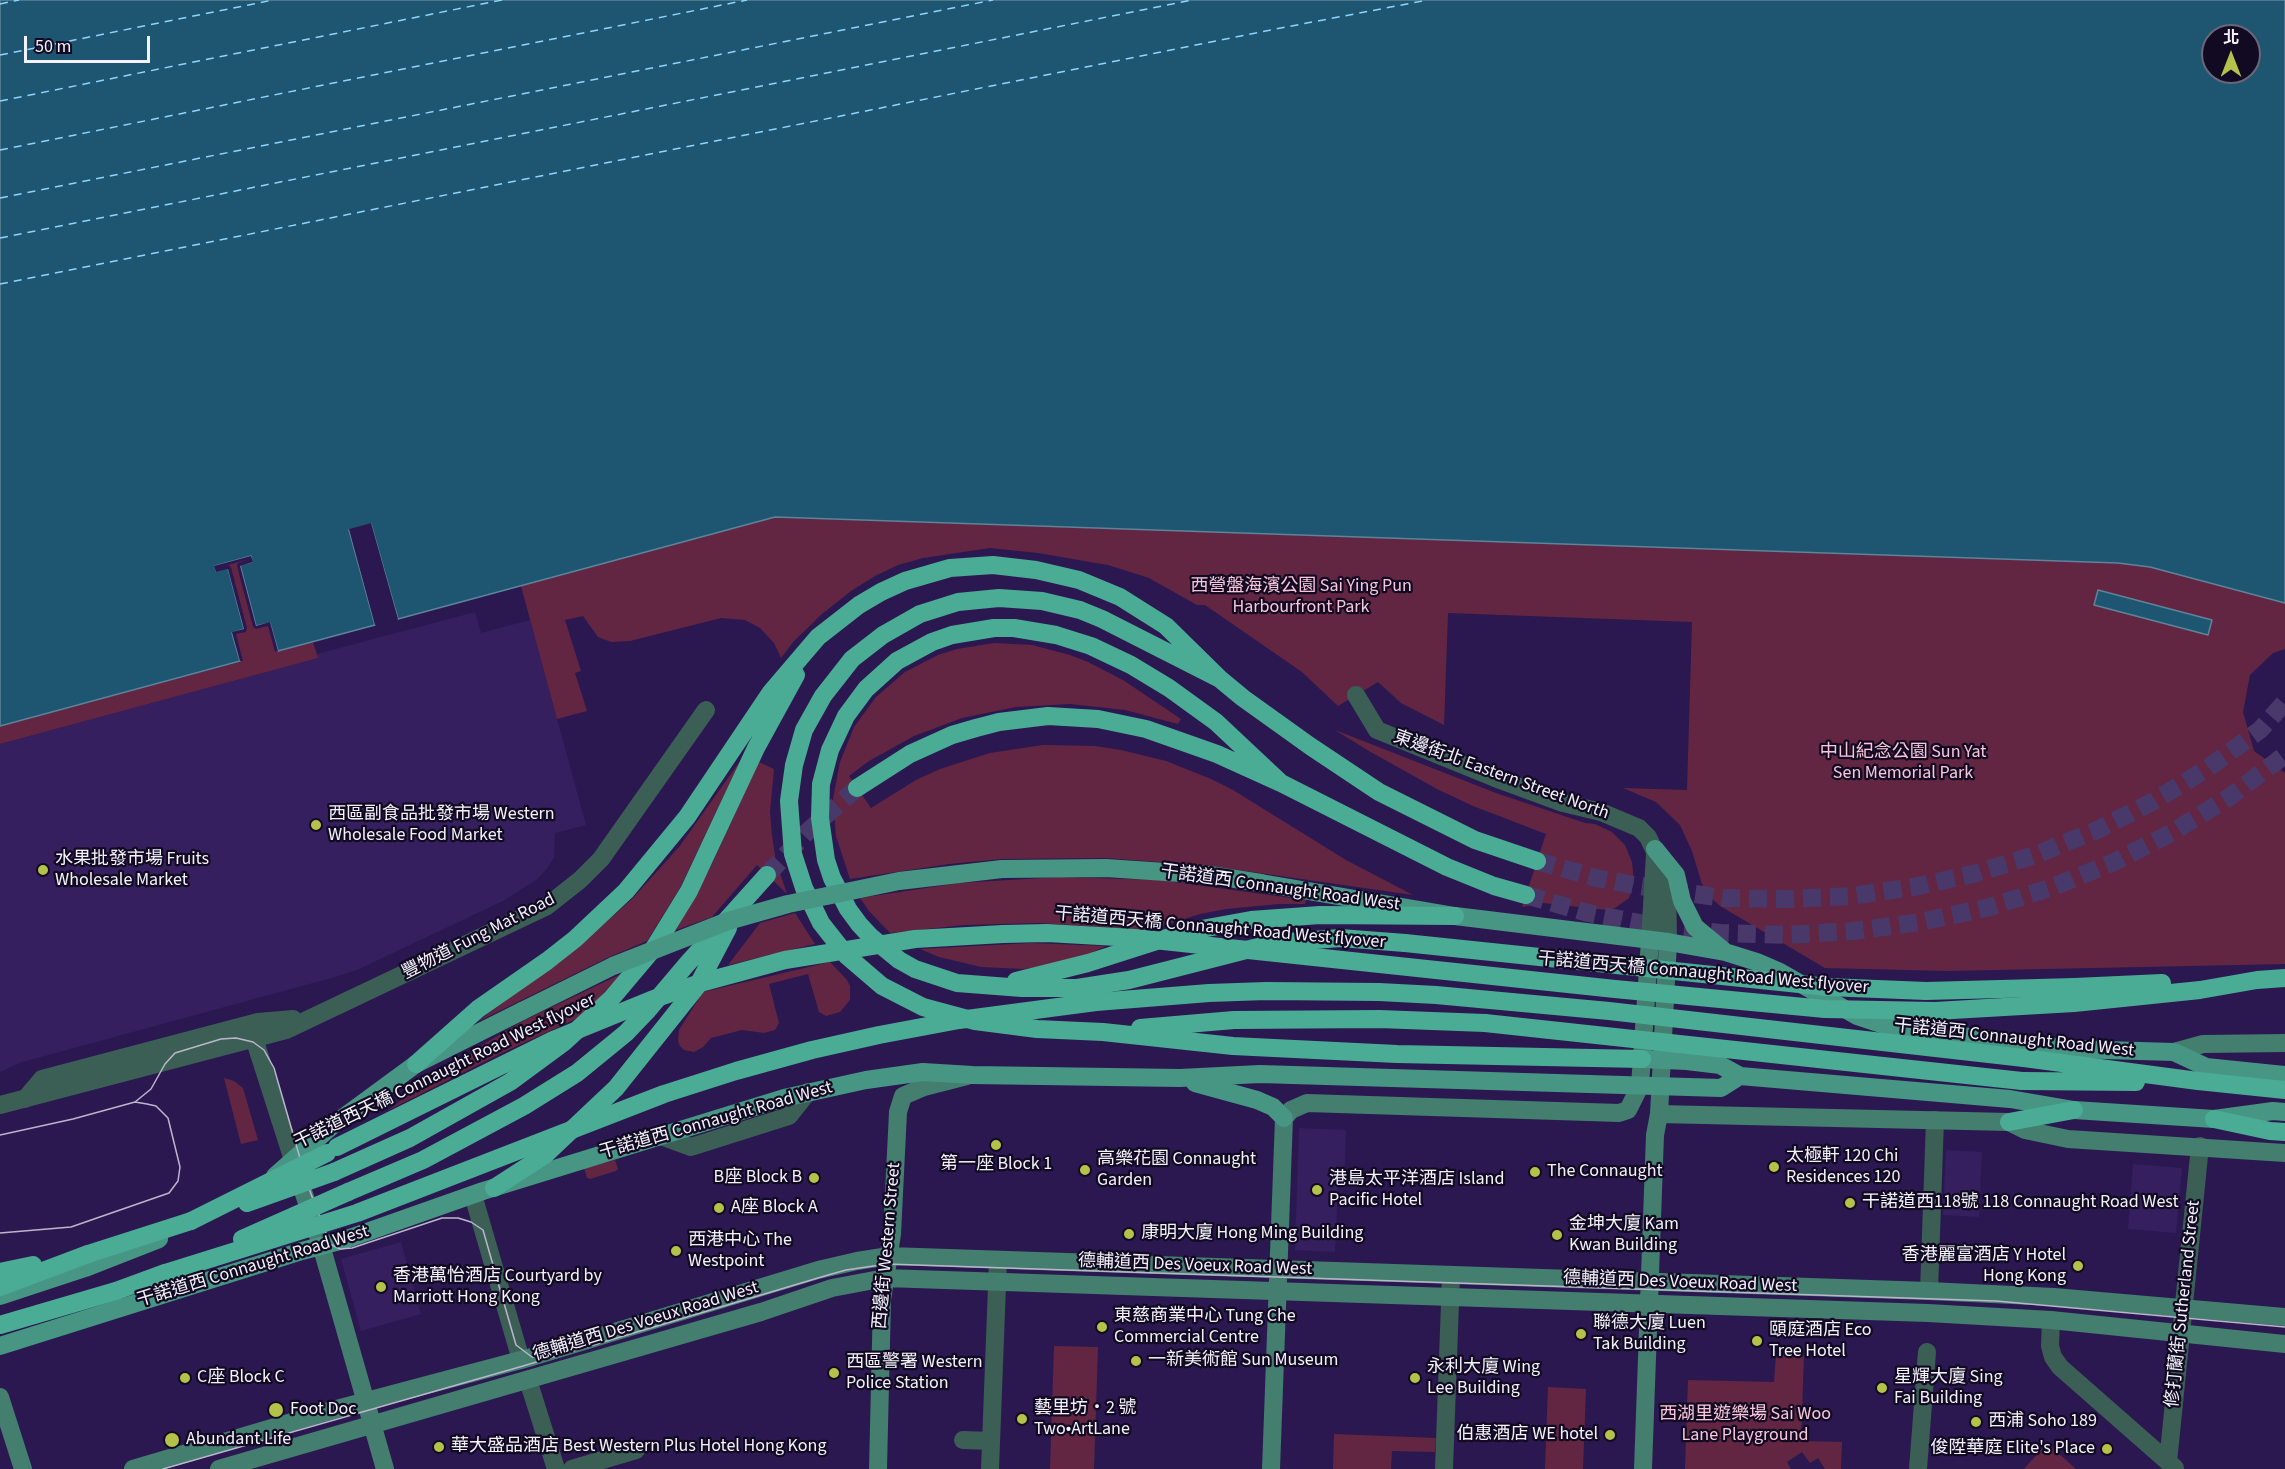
<!DOCTYPE html>
<html>
<head>
<meta charset="utf-8">
<style>
  body { margin:0 }
  #map { position:relative; width:2285px; height:1469px; overflow:hidden; background:#2b1851; font-family:"Source Sans 3","Noto Sans TC",sans-serif }
  canvas { display:block }
  .north { position:absolute; left:2201px; top:24px; width:60px; height:60px; box-sizing:border-box; background:#110a22; border:2px solid #6b6778; border-radius:50%; rotate:0deg; font-size:16px; font-weight:700; line-height:24px; text-align:center; color:#f3f2f9 }
  .north::after { content:''; display:block; margin:auto; width:21px; height:27px; background:#b5c249; clip-path:polygon(50% 0,100% 100%,50% 72%,0 100%) }
  .scale { position:absolute; left:24px; top:36px; width:126px; height:27px; box-sizing:border-box; border:3px solid #f3f2f9; border-top:0; padding-left:8px; font-size:18px; line-height:21px; white-space:nowrap; color:#f3f2f9; -webkit-text-stroke:4px #110a22; paint-order:stroke }
</style>
</head>
<body>
<div id="map">
<canvas width="2285" height="1469"></canvas>
<div class="north">北</div>
<div class="scale">50 m</div>
</div>
<script>
const ctx = document.querySelector('canvas').getContext('2d');
ctx.lineJoin = 'round';
function fillPath(path, color) { ctx.fillStyle = color; ctx.fill(path, 'evenodd'); }
const poly = rows => new Path2D(rows.map(r => 'M' + r).join(''));
function strokePath(path, color, width, dash) { ctx.strokeStyle = color; ctx.lineWidth = width; ctx.lineCap = dash ? 'butt' : 'round'; ctx.setLineDash(dash || []); ctx.stroke(path); }
function write(font, color, halo, rows, align = 'center') {
  ctx.font = font + ' "Source Sans 3","Noto Sans TC",sans-serif'; ctx.lineWidth = 4.5; ctx.setLineDash([]); ctx.textBaseline = 'middle'; ctx.strokeStyle = halo; ctx.fillStyle = color; for (const [text, x, y, turn = 0] of rows) {
    ctx.save(); ctx.translate(x, y); ctx.rotate((+turn || 0) * Math.PI / 180); ctx.textAlign = isNaN(turn) ? turn : align; if (halo) ctx.strokeText(text, 0, 0); ctx.fillText(text, 0, 0); ctx.restore();
  }
}
const built = poly([
  [475,612,481,633,530,620,586,825,555,833,554,857,547,869,536,880,503,901,357,970,335,977,19,1063,0,1072,0,744,317,658,317,654],
  [1299,1128,1346,1130,1344,1187,1338,1187,1335,1252,1295,1250],
  [1946,1150,1982,1152,1979,1217,1943,1215],
  [2133,1164,2182,1168,2176,1233,2128,1229],
  [401,1242,421,1314,361,1331,341,1259]
]);
const green = poly([
  [775,517,2118,563,2150,567,2285,603,2285,649,2273,653,2250,675,2243,712,2254,751,2285,773,2285,964,1948,971,1825,968,1720,906,1709,896,1702,884,1692,851,1680,825,1656,802,1623,788,1687,790,1692,622,1448,613,1444,725,1401,703,1378,682,1338,706,1302,672,1205,605,1197,605,1149,578,1108,565,1038,553,990,548,923,558,898,565,875,576,851,591,822,614,794,641,781,658,774,643,760,628,745,620,721,618,630,641,611,642,598,637,583,616,565,620,581,671,575,673,587,711,557,719,521,586],
  [251,556,278,651,313,642,318,658,0,744,0,726,240,662,214,566],
  [994,643,1032,645,1070,655,1088,662,1123,680,1181,719,1178,724,1125,710,1070,704,1016,707,962,718,914,736,869,761,849,776,871,808,916,780,940,769,990,753,1043,745,1095,746,1121,750,1166,761,1211,779,1233,790,1346,860,1413,895,1211,866,1106,858,1002,859,949,864,850,879,836,836,833,799,840,762,854,727,876,697,905,672,938,655,957,649],
  [1335,730,1496,793,1585,823,1595,824,1612,832,1625,845,1632,862,1634,882,1629,898,1615,908,1607,910,1543,903,1522,907,1546,834,1473,806,1437,789,1369,751],
  [740,761,681,886,647,941,609,957,477,1022,579,946,632,899,679,847],
  [759,762,774,769,770,812,772,836,776,861,787,894,757,865,712,917,676,930,712,864],
  [1060,877,1160,880,1306,900,1305,904,1279,904,1226,909,1200,914,1149,930,1038,923,964,925,890,933,869,911,860,898,959,883],
  [795,913,815,944,728,965,760,923],
  [1031,943,1106,946,1086,955,1045,966,1024,969,981,967,939,957,920,949],
  [830,962,847,980,850,986,850,1000,840,1012,826,1016,819,1012,808,974,769,984,779,1023,775,1030,764,1033,742,1030,711,1038,703,1047,694,1052,684,1050,680,1046,678,1041,679,1030,703,992],
  [623,973,580,1017,502,1053,387,1111,419,1087,487,1042,523,1021],
  [224,1078,234,1081,243,1088,258,1140,241,1144],
  [615,1160,618,1169,616,1171,590,1179,587,1178,584,1168],
  [1054,1346,1098,1347,1094,1469,1050,1469],
  [1776,1355,1804,1355,1801,1441,1842,1442,1841,1469,1825,1469,1818,1458,1810,1463,1802,1452,1787,1462,1791,1469,1685,1469,1688,1380,1774,1382],
  [1548,1387,1586,1389,1583,1469,1545,1469],
  [1334,1434,1436,1438,1435,1452,1392,1451,1391,1469,1333,1469],
  [2047,1443,2076,1469,2024,1469]
]);
const water = poly([
  [0,0,2285,0,2285,603,2150,567,2118,563,775,517,398,619,371,524,349,530,375,625,278,651,270,623,256,626,240,565,252,562,251,556,215,566,216,571,228,568,244,629,232,633,240,661,0,726,0,0],
  [2213,36,2249,36,2249,72,2213,72,2213,36],
  [2098,590,2212,620,2208,635,2094,605,2098,590]
]);
const pier = poly([
  [371,523,398,619,395,620,369,527,352,531,378,624,375,625,349,529],
  [251,556,253,562,240,566,256,626,270,622,278,651,275,652,268,626,256,629,253,627,237,566,238,563,249,559,218,568,228,565,231,567,247,628,246,632,236,634,243,661,240,661,232,632,244,629,228,569,216,572,214,566]
]);
const ferry = poly([
  [0,4,19,0],
  [0,55,273,0],
  [0,101,502,0],
  [0,150,747,0],
  [0,198,993,0],
  [0,238,1192,0],
  [0,284,1286,27,1428,0]
]);
const highwayTunnel = poly([
  [1537,861,1596,878,1633,885,1723,898,1787,899,1851,896,1914,887,1977,873,2038,854,2097,830,2154,801,2208,768,2260,730,2285,702],
  [767,875,807,832,857,788],
  [1526,895,1588,913,1654,926,1720,933,1787,935,1854,931,1920,922,1986,908,2050,888,2112,863,2171,833,2228,798,2285,755]
]);
const street = poly([
  [1356,695,1377,730,1495,778,1563,803,1601,812,1639,828,1648,837,1667,877,1668,942],
  [1650,940,1655,854],
  [255,1027,254,1038,293,1160],
  [25,1099,42,1079,258,1022,293,1019],
  [0,1105,286,1030,547,906,580,880,601,859,706,710],
  [661,1136,691,1147,789,1116,808,1092],
  [473,1195,521,1360],
  [1929,1291,1935,1120],
  [2051,1320,2050,1346,2053,1357,2060,1367,2175,1468],
  [528,1380,556,1469],
  [963,1440,991,1441],
  [2168,1462,2200,1146],
  [572,1469,636,1450],
  [990,1469,998,1260],
  [1444,1469,1451,1275],
  [1918,1469,1927,1352]
]);
const secondary = poly([
  [2174,1052,2203,1044,2285,1043],
  [1659,1114,2009,1122,2025,1130,2068,1139,2285,1153],
  [296,1170,321,1245,385,1469],
  [0,1397,23,1469],
  [133,1469,333,1410,532,1357,818,1270,857,1261,889,1256,1929,1291,2054,1297,2285,1317],
  [219,1469,761,1312,832,1288,885,1278,1928,1313,2051,1320,2285,1344],
  [878,1469,882,1300,892,1234,898,1112,903,1096,924,1087,967,1076],
  [1271,1469,1284,1118,1291,1110,1307,1103,1619,1113,1628,1110,1640,1086,1650,940],
  [1643,1469,1655,1135,1659,1114,1668,942]
]);
const primary = poly([
  [1655,849,1676,875,1682,901,1695,927,1724,951],
  [1261,883,1455,916,1668,942,1725,952,1757,962,1780,972,1857,1016,1893,1028,2071,1049,2174,1052,2206,1067,2285,1075],
  [1642,1059,1687,1061,1720,1065,1740,1076,2010,1099,2074,1110,2214,1119,2273,1111,2285,1112],
  [1195,1083,1257,1100,1273,1107,1284,1118],
  [275,1176,333,1125,416,1064,522,1011],
  [0,1296,85,1268,159,1239],
  [0,1346,302,1251,347,1239,483,1191,784,1098,866,1080,923,1072,972,1075,1180,1078,1260,1074,1721,1088,1740,1076]
]);
const highway = poly([
  [1220,679,1102,619,1080,610,1042,601,999,598,958,602,920,614,883,635,852,659,823,696,804,730,794,765,789,801,793,854,804,888,821,923,847,956,882,986,923,1007,975,1021,1037,1029,1103,1032,1233,1046,1397,1054,1642,1059],
  [1281,783,1216,722,1169,688,1131,665,1091,646,1056,635,1014,628,994,628,952,635,932,642,897,661,866,689,846,716,830,750,821,784,820,818,826,860,832,878,848,909,859,924,871,937,899,960,915,969,957,983,1022,988,1077,988,1129,980,1258,947,1287,942,1340,938,1405,943],
  [857,788,910,754,952,735,976,728,999,722,1048,716,1098,719,1146,729,1217,754,1281,783,1447,867,1494,886,1526,895],
  [1016,981,1088,963,1185,932,1251,920,1320,915,1455,916],
  [2075,987,2162,983],
  [1935,1011,2074,1003,2200,990,2257,980,2285,978],
  [1140,1028,1234,1020,1379,1019,1485,1023],
  [2024,1058,2198,1081,2285,1090],
  [416,1064,478,1009,547,961,575,939,626,891,687,817,771,692,818,637,859,605,881,592,905,581,950,568,993,565,1036,570,1079,580,1120,597,1166,626,1220,679,1243,698,1310,746,1379,792,1475,840,1537,861],
  [2022,1081,2136,1082],
  [2214,1119,2270,1131,2285,1132],
  [2009,1122,2074,1110],
  [334,1172,410,1138,510,1082,563,1043,611,999,654,948,689,891,756,748,796,675],
  [494,1188,545,1155,616,1088,698,985,728,928],
  [348,1192,423,1160,524,1106,577,1073,626,1033,648,1010,687,964,767,875],
  [88,1254,191,1221],
  [0,1325,116,1291,165,1273]
]);
const tram = poly([
  [135,1102,151,1089,165,1064,175,1053,221,1039,236,1038,253,1042,264,1050,274,1068,308,1186,330,1244,340,1249,352,1248,442,1218,458,1218,471,1222,483,1230,516,1345,532,1357,545,1357],
  [0,1135,73,1119,135,1102,147,1104,156,1106,168,1118,180,1167,178,1181,169,1193,71,1227,0,1233],
  [163,1469,523,1366,828,1275,846,1270,887,1264,1996,1301,2285,1327]
]);
const primaryBridge = poly([
  [522,1011,613,966,728,921,788,904,899,881,1002,869,1106,868,1210,875,1261,883]
]);
const highwayBridge = poly([
  [1405,943,1828,987,1926,991,2075,987],
  [1485,1023,2022,1081],
  [337,1147,553,1040,651,1000,700,983,785,960,915,939,1003,934,1047,933,1135,938,1615,989,1825,1009,1935,1011],
  [247,1203,334,1172],
  [191,1221,327,1153],
  [242,1239,348,1192],
  [0,1272,33,1265],
  [165,1273,357,1213,664,1094,736,1071,812,1050,879,1035,959,1020,1096,1002,1209,993,1266,991,1379,992,1436,995,1609,1011,2024,1058],
  [0,1287,88,1254]
]);
const markers = [
  [316,825,6,"#b5c249"],
  [43,870,6,"#b5c249"],
  [996,1145,6,"#b5c249"],
  [1774,1167,6,"#b5c249"],
  [1085,1170,6,"#b5c249"],
  [1535,1172,6,"#b5c249"],
  [814,1178,6,"#b5c249"],
  [1317,1190,6,"#b5c249"],
  [1850,1203,6,"#b5c249"],
  [719,1208,6,"#b5c249"],
  [1129,1234,6,"#b5c249"],
  [1557,1235,6,"#b5c249"],
  [676,1251,6,"#b5c249"],
  [2078,1266,6,"#b5c249"],
  [381,1287,6,"#b5c249"],
  [1102,1327,6,"#b5c249"],
  [1581,1334,6,"#b5c249"],
  [1757,1341,6,"#b5c249"],
  [1136,1361,6,"#b5c249"],
  [834,1373,6,"#b5c249"],
  [185,1378,6,"#b5c249"],
  [1415,1378,6,"#b5c249"],
  [1882,1388,6,"#b5c249"],
  [276,1410,8,"#b5c249"],
  [1022,1419,6,"#b5c249"],
  [1976,1422,6,"#b5c249"],
  [1610,1435,6,"#b5c249"],
  [172,1440,8,"#b5c249"],
  [439,1447,6,"#b5c249"],
  [2107,1449,6,"#b5c249"]
];
const parkNames = [
  ["西營盤海濱公園 Sai Ying Pun",1301,587],
  ["Harbourfront Park",1301,608],
  ["中山紀念公園 Sun Yat",1903,753],
  ["Sen Memorial Park",1903,774],
  ["西湖里遊樂場 Sai Woo",1745,1415],
  ["Lane Playground",1745,1436]
];
const streetNames = [
  ["東邊街北 Eastern Street North",1501,776,20],
  ["干諾道西 Connaught Road West",1280,889,8],
  ["干諾道西天橋 Connaught Road West flyover",1220,929,5],
  ["豐物道 Fung Mat Road",479,937,-27],
  ["干諾道西天橋 Connaught Road West flyover",1703,974,5],
  ["干諾道西 Connaught Road West",2014,1039,6],
  ["干諾道西天橋 Connaught Road West flyover",445,1072,-26],
  ["干諾道西 Connaught Road West",716,1121,-16],
  ["西邊街 Western Street",888,1246,-85],
  ["德輔道西 Des Voeux Road West",1195,1266,2],
  ["干諾道西 Connaught Road West",253,1267,-17],
  ["德輔道西 Des Voeux Road West",1680,1283,2],
  ["修打蘭街 Sutherland Street",2184,1304,-84],
  ["德輔道西 Des Voeux Road West",646,1322,-17]
];
const poiNames = [
  ["西區副食品批發市場 Western",328,815],
  ["Wholesale Food Market",328,836],
  ["水果批發市場 Fruits",55,860],
  ["Wholesale Market",55,881],
  ["太極軒 120 Chi",1786,1157],
  ["Residences 120",1786,1178],
  ["高樂花園 Connaught",1097,1160],
  ["Garden",1097,1181],
  ["第一座 Block 1",996,1165,"center"],
  ["The Connaught",1547,1172],
  ["B座 Block B",802,1178,"right"],
  ["港島太平洋酒店 Island",1329,1180],
  ["Pacific Hotel",1329,1201],
  ["干諾道西118號 118 Connaught Road West",1862,1203],
  ["A座 Block A",731,1208],
  ["金坤大廈 Kam",1569,1225],
  ["Kwan Building",1569,1246],
  ["康明大廈 Hong Ming Building",1141,1234],
  ["西港中心 The",688,1241],
  ["Westpoint",688,1262],
  ["香港麗富酒店 Y Hotel",2066,1256,"right"],
  ["Hong Kong",2066,1277,"right"],
  ["香港萬怡酒店 Courtyard by",393,1277],
  ["Marriott Hong Kong",393,1298],
  ["東慈商業中心 Tung Che",1114,1317],
  ["Commercial Centre",1114,1338],
  ["聯德大廈 Luen",1593,1324],
  ["Tak Building",1593,1345],
  ["頤庭酒店 Eco",1769,1331],
  ["Tree Hotel",1769,1352],
  ["一新美術館 Sun Museum",1148,1361],
  ["西區警署 Western",846,1363],
  ["Police Station",846,1384],
  ["永利大廈 Wing",1427,1368],
  ["Lee Building",1427,1389],
  ["C座 Block C",197,1378],
  ["星輝大廈 Sing",1894,1378],
  ["Fai Building",1894,1399],
  ["藝里坊‧2 號",1034,1409],
  ["Two•ArtLane",1034,1430],
  ["Foot Doc",290,1410],
  ["西浦 Soho 189",1988,1422],
  ["伯惠酒店 WE hotel",1598,1435,"right"],
  ["Abundant Life",186,1440],
  ["華大盛品酒店 Best Western Plus Hotel Hong Kong",451,1447],
  ["俊陞華庭 Elite's Place",2095,1449,"right"]
];
fillPath(built, '#351f5e');
fillPath(green, '#632642');
fillPath(water, '#1e5571');
strokePath(water, '#5e849a', 1.5);
fillPath(pier, '#2b1851');
strokePath(ferry, '#8dd4fe', 1.5, [8, 6]);
strokePath(highwayTunnel, '#49396a', 18, [18, 9]);
strokePath(street, '#3b5f55', 18);
strokePath(secondary, '#437e6f', 18);
strokePath(primary, '#479683', 18);
strokePath(highway, '#4aac94', 18);
strokePath(tram, '#bcb6cb', 1.5);
strokePath(primaryBridge, '#479683', 18);
strokePath(highwayBridge, '#4aac94', 18);
for (const [x, y, r, color] of markers) { const dot = new Path2D(); dot.arc(x, y, r, 0, 2 * Math.PI); ctx.fillStyle = color; ctx.fill(dot); strokePath(dot, '#110a22', 2); }
write('18px', '#f9c7d9', '#110a22', parkNames);
write('18px', '#f3f2f9', '#110a22', streetNames);
write('18px', '#f3f2f9', '#110a22', poiNames, 'left');
</script>
</body>
</html>
